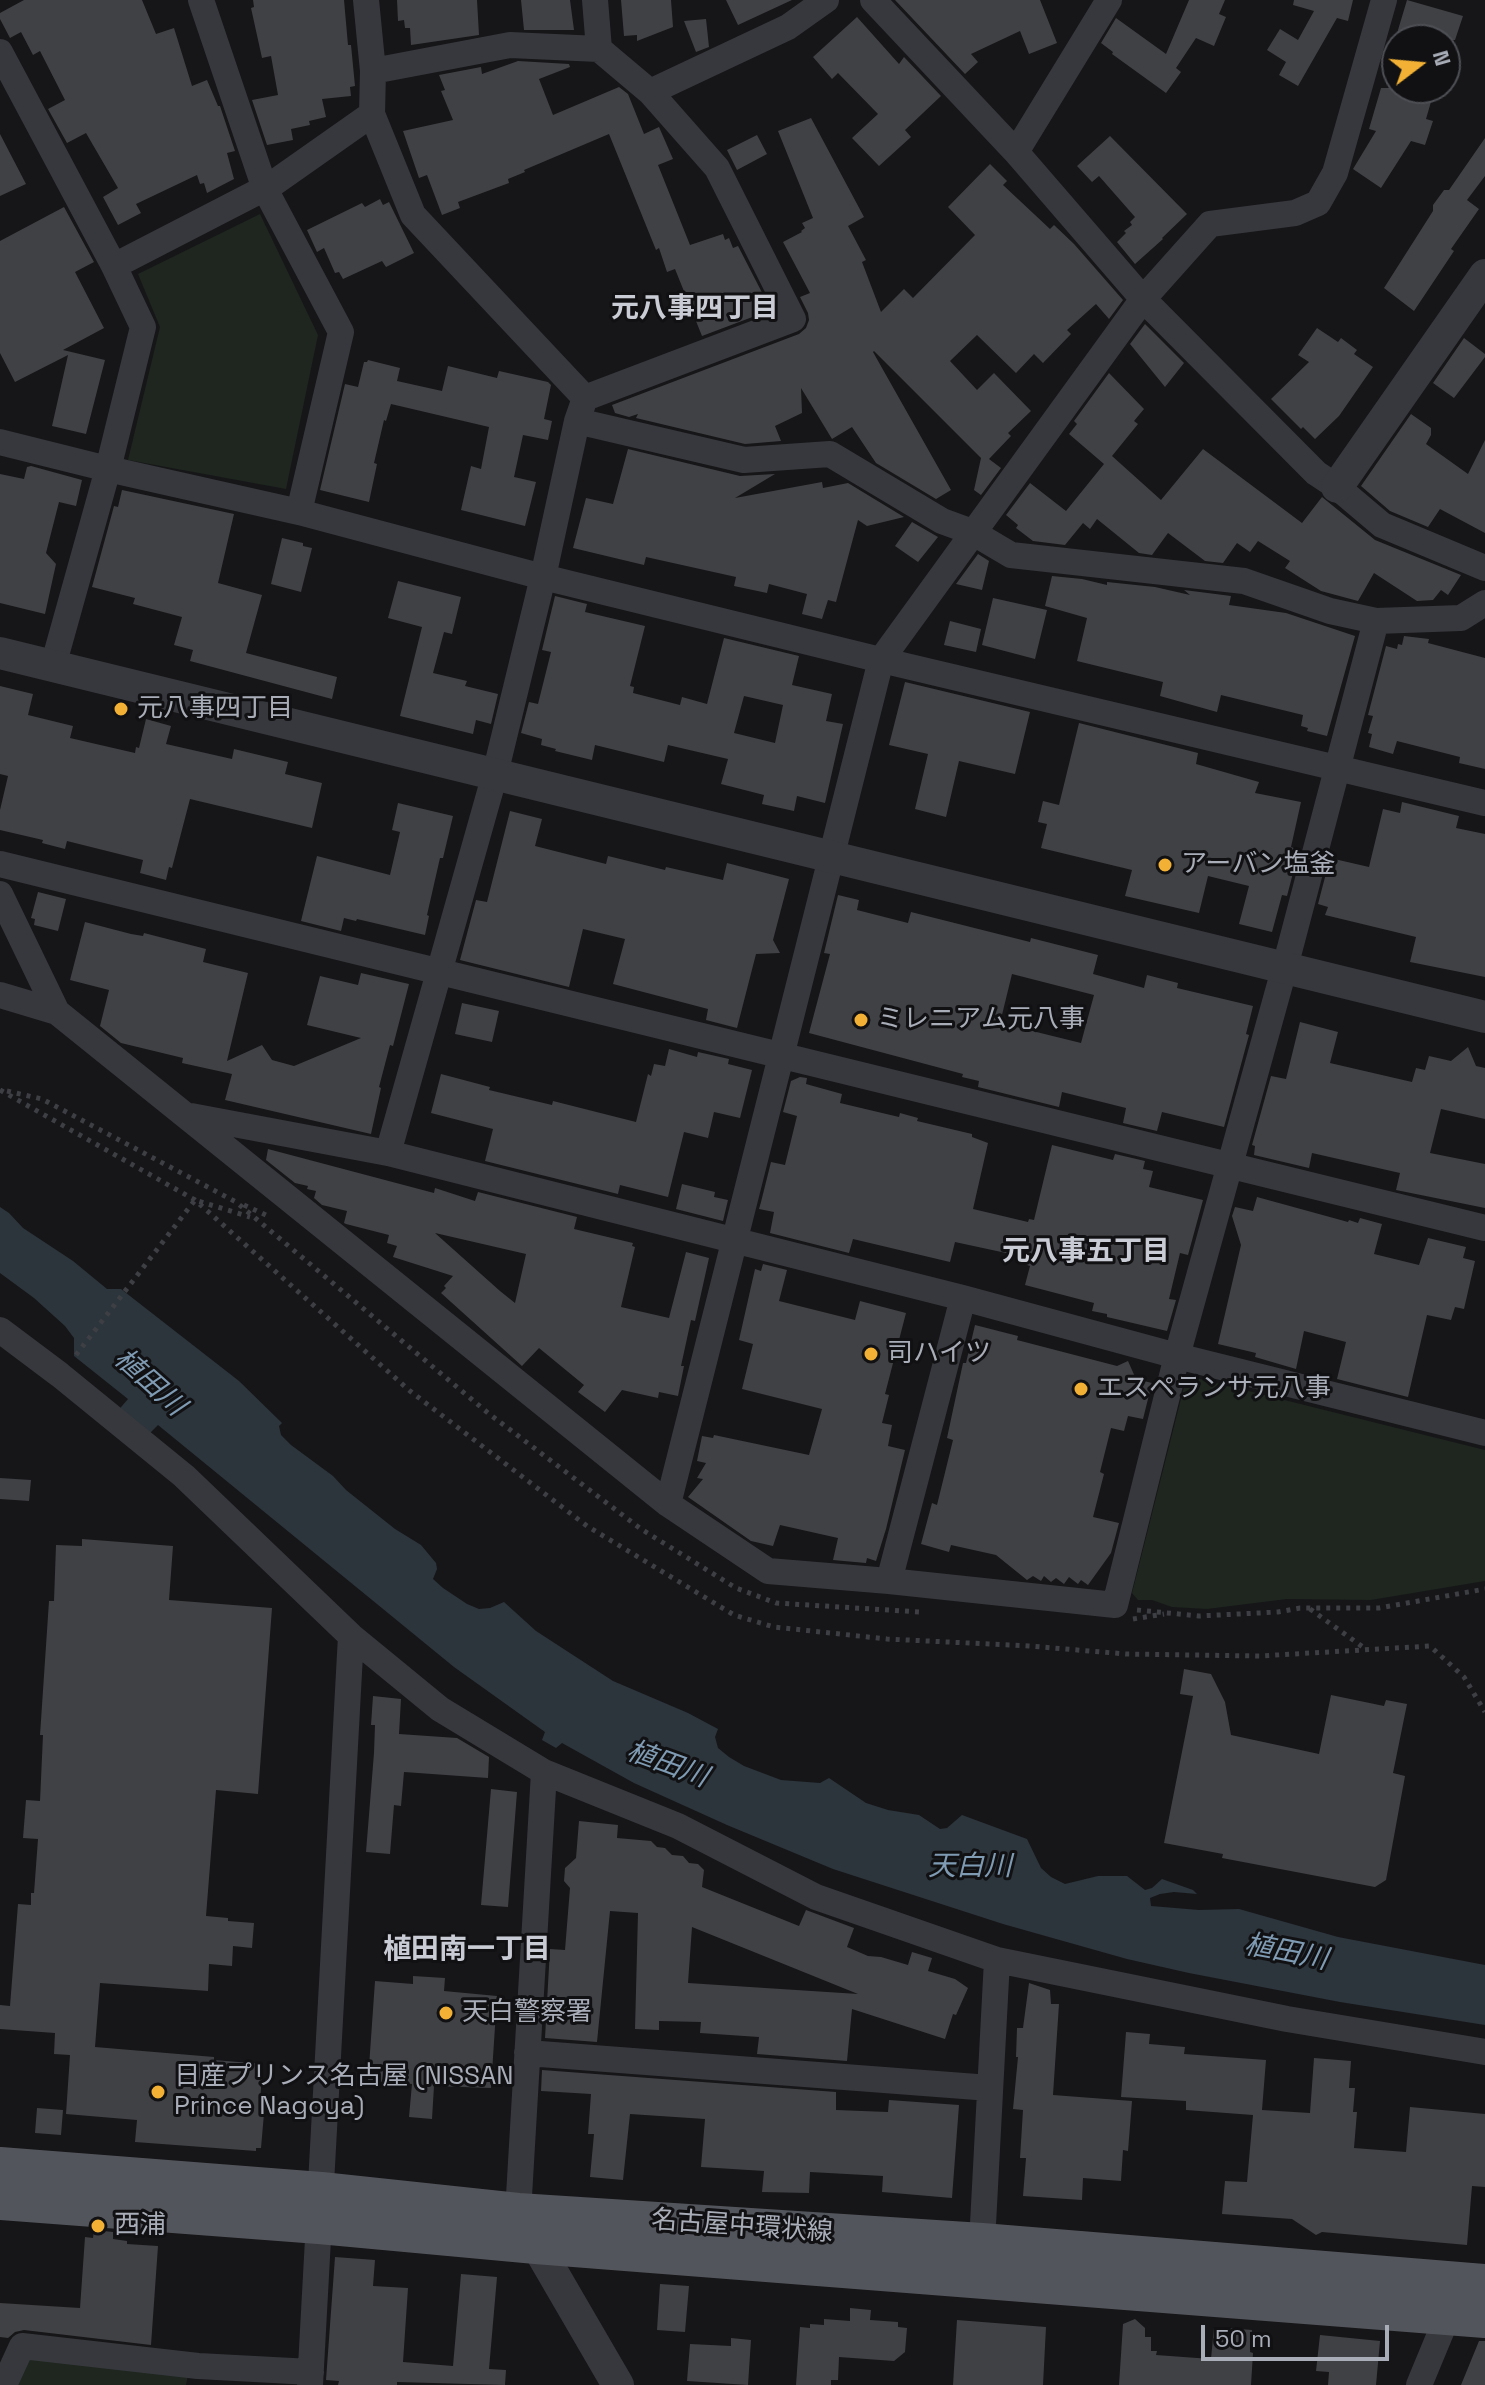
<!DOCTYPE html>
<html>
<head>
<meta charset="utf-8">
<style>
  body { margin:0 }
  #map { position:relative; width:1485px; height:2385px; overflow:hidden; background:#161618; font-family:"Space Grotesk",sans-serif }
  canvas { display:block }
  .north { position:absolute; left:1381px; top:24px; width:80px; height:80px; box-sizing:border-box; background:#111113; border:2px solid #4d4f55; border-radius:50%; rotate:74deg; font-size:22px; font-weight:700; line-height:32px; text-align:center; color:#a8adb8 }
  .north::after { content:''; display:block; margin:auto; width:28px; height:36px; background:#f2b134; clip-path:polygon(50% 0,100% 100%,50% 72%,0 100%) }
  .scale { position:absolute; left:1201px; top:2325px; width:188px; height:36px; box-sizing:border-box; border:4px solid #a8adb8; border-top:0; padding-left:10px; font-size:24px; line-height:28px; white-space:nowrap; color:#a8adb8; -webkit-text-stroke:6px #111113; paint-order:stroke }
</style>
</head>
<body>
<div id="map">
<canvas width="1485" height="2385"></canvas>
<div class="north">N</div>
<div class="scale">50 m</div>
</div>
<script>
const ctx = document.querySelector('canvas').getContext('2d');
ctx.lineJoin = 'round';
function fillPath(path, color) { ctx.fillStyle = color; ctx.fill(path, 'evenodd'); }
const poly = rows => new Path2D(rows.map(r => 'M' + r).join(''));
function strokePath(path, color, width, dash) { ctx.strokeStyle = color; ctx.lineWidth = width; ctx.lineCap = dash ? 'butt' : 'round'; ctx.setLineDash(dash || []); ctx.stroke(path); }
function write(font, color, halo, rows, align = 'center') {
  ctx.font = font + ' "Space Grotesk","Noto Sans JP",sans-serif'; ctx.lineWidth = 6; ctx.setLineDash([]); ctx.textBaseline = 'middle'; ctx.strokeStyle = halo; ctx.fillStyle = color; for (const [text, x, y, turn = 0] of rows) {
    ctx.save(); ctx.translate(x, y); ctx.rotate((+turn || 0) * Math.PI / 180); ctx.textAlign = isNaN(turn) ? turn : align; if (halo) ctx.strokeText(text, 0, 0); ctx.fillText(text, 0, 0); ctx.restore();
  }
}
const green = poly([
  [260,214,318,335,286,489,128,460,160,327,138,274],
  [1196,1378,1485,1450,1485,1581,1371,1600,1287,1599,1207,1609,1172,1607,1152,1600,1138,1600,1132,1593,1185,1383],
  [28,2352,188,2375,186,2385,13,2385]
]);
const water = poly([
  [0,1207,9,1213,23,1228,73,1261,107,1289,121,1289,239,1381,282,1423,279,1426,281,1435,291,1445,333,1476,346,1490,395,1529,421,1545,436,1563,437,1569,433,1579,443,1588,467,1604,479,1609,490,1608,504,1602,536,1631,613,1681,688,1713,718,1729,715,1737,718,1748,729,1757,744,1766,781,1780,820,1783,829,1778,866,1803,888,1810,919,1815,940,1829,947,1828,962,1815,1027,1839,1041,1868,1051,1877,1065,1884,1098,1876,1127,1876,1145,1890,1152,1888,1162,1879,1193,1890,1197,1894,1174,1892,1160,1894,1150,1898,1151,1906,1199,1910,1239,1909,1338,1937,1485,1965,1485,2025,1340,2002,1189,1973,1127,1959,1003,1924,833,1869,727,1825,634,1783,562,1743,556,1748,542,1740,545,1732,454,1667,158,1425,146,1437,116,1413,128,1399,74,1356,74,1338,65,1326,34,1298,0,1273]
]);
const building = poly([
  [24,0,142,0,156,34,174,28,192,86,207,80,218,106,220,106,235,151,227,153,234,179,207,193,204,183,200,184,197,175,136,204,141,213,118,225,103,197,118,188,86,133,67,143,48,109,65,100,40,51,33,55,21,32,10,38,0,19,0,13],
  [253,0,344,0,348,45,351,45,355,86,350,87,351,96,322,99,326,117,309,121,310,125,291,129,293,140,267,145,252,100,278,95,271,56,262,58,251,8,254,7],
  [397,0,477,0,479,35,411,45,410,28,405,28,404,20,398,21],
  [521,0,570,0,574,30,524,30],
  [621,0,671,0,673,27,637,41,637,35,624,36],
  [726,0,792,0,738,25],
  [895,0,1040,0,1057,43,1029,54,1020,31,971,54,978,62,965,74],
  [1189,0,1225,0,1219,14,1226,17,1214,46,1196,38,1176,68,1181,72,1166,93,1112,54,1113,52,1101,43,1116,18,1166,54],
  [1294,0,1353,0,1348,21,1337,18,1298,86,1279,75,1286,62,1267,50,1280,29,1298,40,1314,11,1293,5],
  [1407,0,1463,16,1455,40,1395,40],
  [857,17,899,64,904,57,941,96,905,130,911,137,879,166,852,138,878,114,838,73,832,79,813,57],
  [706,19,709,47,696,52,684,21],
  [518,61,569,64,570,67,539,79,553,115,619,87,628,94,644,134,659,127,673,159,658,165,690,245,723,234,725,240,729,238,733,248,738,246,771,310,702,336,675,269,667,272,659,248,656,250,609,134,524,170,525,172,508,179,509,183,458,202,460,208,442,215,427,175,419,178,403,131,453,120,441,91,445,90,439,75,481,67,482,74],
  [1381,88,1435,88,1426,119,1433,121,1425,145,1411,141,1381,188,1353,169,1376,131,1369,129],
  [811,118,864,217,848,226,866,260,862,262,881,312,904,289,913,298,975,235,948,207,990,164,1007,181,1003,185,1050,229,1054,225,1074,244,1123,300,1109,319,1096,304,1067,330,1071,334,1043,363,1034,354,1016,373,977,335,950,361,977,390,994,373,1031,411,1008,433,1011,436,989,459,1001,468,981,495,974,490,981,458,874,351,873,352,951,490,936,499,876,463,852,427,832,439,801,388,802,413,775,426,781,441,745,444,636,418,638,414,629,417,615,413,612,405,799,334,806,328,809,320,808,313,800,297,810,293,783,242,802,232,801,231,805,228,802,223,813,218,778,131],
  [0,134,26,184,0,196],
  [757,135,767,154,737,170,727,150],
  [1110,136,1187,214,1162,238,1163,239,1135,264,1117,242,1126,233,1124,231,1132,225,1130,222,1135,217,1099,176,1092,182,1077,166],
  [1485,138,1485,176,1467,200,1479,209,1451,249,1454,251,1414,311,1384,288,1433,211,1433,205,1444,190,1449,190],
  [380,199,383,205,389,202,414,253,386,267,382,261,343,279,339,272,335,273,324,248,317,252,307,230,362,203,365,207],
  [64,207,94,262,75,272,104,328,63,350,105,360,86,434,52,426,68,355,15,382,0,353,0,241],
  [1145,324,1184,363,1165,387,1130,344],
  [1317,328,1338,342,1341,338,1357,350,1354,354,1373,367,1339,416,1315,439,1303,427,1301,429,1271,399,1309,362,1298,355],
  [1464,338,1485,354,1485,357,1454,398,1433,383],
  [368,360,400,368,397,381,442,391,448,366,497,378,499,371,548,382,551,385,544,419,552,421,548,440,523,435,514,477,536,482,525,526,461,510,471,466,481,469,489,427,391,404,386,421,384,420,374,463,377,464,369,502,320,490,345,384,358,387,364,362,367,362],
  [1109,373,1144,409,1134,421,1138,424,1112,456,1161,500,1203,449,1302,523,1322,497,1375,540,1461,575,1448,595,1441,590,1433,600,1417,601,1374,573,1358,601,1321,591,1285,568,1290,561,1258,541,1250,552,1237,543,1223,563,1205,561,1168,533,1152,555,1139,553,1097,519,1090,529,1083,523,1065,545,1033,541,1016,528,1018,525,1006,515,1030,483,1066,511,1104,464,1069,434,1077,424,1074,421],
  [1411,414,1431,428,1431,435,1426,444,1468,474,1485,440,1485,533,1440,509,1428,527,1390,511,1361,486],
  [628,449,740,476,775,474,735,498,822,482,823,488,848,483,904,517,867,526,858,520,836,602,828,600,822,619,802,614,807,594,769,584,767,593,734,586,736,577,646,557,644,565,573,548,586,498,613,504],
  [31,466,82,480,76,506,59,502,46,553,56,564,45,614,0,603,0,474,24,479,27,467],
  [122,490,234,514,218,583,262,595,246,653,337,677,332,699,190,661,193,650,174,645,182,617,133,604,135,598,92,587,114,506,118,507],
  [912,522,938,537,918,562,895,546],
  [282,538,303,543,303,546,312,548,301,592,271,584],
  [978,554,989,561,982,590,956,584],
  [1052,576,1082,579,1107,585,1107,582,1155,587,1190,595,1184,590,1231,596,1229,605,1286,613,1355,636,1327,736,1307,731,1308,728,1301,726,1303,715,1221,695,1217,712,1160,696,1163,682,1077,661,1087,618,1045,606],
  [398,581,461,597,452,634,444,632,433,673,467,681,465,686,498,694,491,724,476,720,473,734,400,716,422,627,388,618],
  [555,596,587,604,585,612,645,626,630,686,634,687,633,693,680,705,682,697,707,704,724,638,799,656,792,685,832,694,826,721,843,724,825,803,797,796,794,811,762,804,764,795,721,784,728,759,668,745,664,762,595,745,592,760,555,751,556,749,541,745,542,739,521,733,529,702,538,704,551,652,542,650],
  [744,696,783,705,775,743,734,733],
  [993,598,1047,610,1035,659,982,645],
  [950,621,981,629,976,652,944,645],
  [1404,636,1429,639,1428,643,1485,658,1485,769,1459,763,1460,757,1397,741,1393,754,1369,747,1372,734,1368,733,1373,716,1368,715,1386,646,1397,649,1398,644,1402,645],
  [905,682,1030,712,1015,774,959,761,946,817,915,809,928,754,889,745],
  [0,686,33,694,28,715,73,726,70,738,135,753,136,747,139,748,146,719,171,726,166,744,232,759,234,749,288,762,285,774,322,783,312,828,190,799,172,868,169,867,166,880,140,873,143,860,67,841,65,849,42,843,43,840,0,830,0,810,8,776,0,774],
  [1079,723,1198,753,1196,764,1259,782,1255,793,1301,802,1291,847,1299,850,1287,896,1282,895,1272,932,1239,924,1249,886,1208,876,1199,913,1125,896,1132,870,1041,848,1047,824,1038,822,1043,801,1059,805],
  [1402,802,1459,816,1456,828,1485,834,1485,977,1410,962,1416,937,1325,915,1328,907,1318,904,1330,858,1369,867,1383,809,1400,813],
  [398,803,453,816,443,858,440,858,427,915,429,916,425,935,357,919,356,921,344,918,341,931,301,921,317,856,390,875,400,832,392,830],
  [510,811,542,819,535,846,606,864,608,856,665,870,666,867,723,880,727,863,789,879,773,940,780,953,756,954,737,1028,706,1020,708,1009,613,984,625,939,583,929,569,987,460,960,476,900,487,902],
  [38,892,66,899,58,931,34,925,35,919,31,918],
  [838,895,859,900,857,910,908,923,911,912,1030,942,1031,938,1098,955,1093,974,1144,988,1147,975,1178,983,1177,988,1253,1006,1246,1034,1249,1035,1224,1127,1162,1112,1157,1131,1123,1123,1126,1108,1062,1092,1059,1107,978,1087,979,1081,962,1077,963,1074,809,1033,830,954,824,953],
  [1012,974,1094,995,1081,1043,1000,1023],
  [85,922,131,934,143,936,144,933,206,949,203,962,248,973,227,1061,262,1045,272,1060,294,1066,361,1038,307,1025,320,976,358,985,361,973,409,984,393,1046,390,1045,379,1087,381,1088,371,1134,225,1100,232,1074,182,1063,183,1058,121,1043,100,1026,109,990,70,980],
  [462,1003,499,1011,492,1042,455,1034],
  [1300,1022,1338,1032,1330,1063,1412,1082,1416,1068,1425,1070,1429,1056,1451,1061,1468,1047,1476,1066,1485,1068,1485,1119,1441,1109,1430,1153,1485,1164,1485,1208,1396,1190,1400,1173,1312,1153,1309,1168,1254,1155,1255,1146,1252,1145,1271,1076,1286,1079],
  [669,1049,697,1057,698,1052,729,1059,728,1064,752,1070,740,1118,714,1112,708,1138,684,1132,668,1197,620,1185,618,1194,485,1161,493,1129,431,1113,441,1074,490,1087,489,1090,552,1105,553,1101,636,1122,648,1074,651,1076,654,1064,665,1066],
  [800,1077,807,1078,806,1084,842,1094,840,1103,899,1117,900,1113,918,1118,917,1121,972,1134,972,1137,988,1143,973,1209,1028,1222,1029,1219,1034,1220,1052,1145,1113,1160,1115,1154,1145,1161,1143,1169,1153,1171,1149,1187,1203,1200,1188,1255,1180,1253,1169,1299,1176,1300,1167,1331,1107,1317,1107,1314,1092,1311,1094,1303,1025,1285,1030,1266,1018,1262,1020,1256,955,1242,950,1262,853,1239,849,1253,770,1233,774,1212,759,1209,761,1202,771,1162,785,1165,797,1116,783,1112,791,1081],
  [268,1149,434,1193,435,1188,475,1201,478,1192,577,1217,574,1229,633,1243,632,1246,635,1247,621,1307,669,1318,686,1252,709,1258,695,1321,691,1320,681,1366,684,1366,678,1396,659,1392,658,1398,622,1390,605,1412,578,1392,584,1385,539,1348,522,1366,441,1293,446,1288,444,1286,453,1276,393,1257,397,1246,387,1243,389,1235,346,1224,344,1223,347,1211,322,1205,314,1198,316,1191,307,1189,308,1186,295,1183,266,1160],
  [435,1233,526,1254,515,1303,500,1291],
  [682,1184,715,1192,714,1197,728,1200,723,1221,676,1209],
  [1257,1197,1348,1222,1349,1220,1358,1223,1360,1218,1382,1224,1374,1254,1419,1265,1428,1238,1466,1247,1463,1258,1475,1261,1464,1309,1455,1307,1451,1320,1427,1315,1408,1397,1337,1379,1346,1342,1304,1331,1296,1369,1255,1357,1256,1353,1218,1344,1241,1245,1232,1216,1235,1207,1253,1211],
  [763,1264,787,1270,779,1301,855,1320,860,1301,906,1313,885,1394,889,1395,882,1423,892,1425,888,1446,905,1450,886,1529,876,1561,867,1558,866,1563,833,1560,838,1538,780,1525,773,1546,751,1541,688,1497,703,1479,697,1478,706,1463,697,1461,702,1436,713,1438,714,1435,809,1455,822,1409,742,1389,753,1344,739,1340,755,1269,761,1271],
  [975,1325,1018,1336,1017,1340,1117,1366,1128,1361,1136,1379,1152,1383,1143,1419,1128,1416,1124,1431,1111,1428,1100,1472,1104,1474,1093,1517,1119,1523,1111,1553,1088,1585,1081,1580,1078,1584,1069,1577,1064,1584,1056,1578,1051,1582,1044,1576,1041,1581,1033,1576,1027,1580,996,1555,951,1545,949,1552,921,1544,932,1503,937,1505,953,1440,947,1438,963,1363,966,1363],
  [0,1478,31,1480,29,1501,0,1499],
  [82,1539,173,1546,169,1600,272,1608,258,1794,216,1790,206,1916,228,1918,228,1921,254,1923,252,1948,233,1946,232,1966,209,1964,208,1991,100,1983,95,2047,214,2057,214,2060,263,2064,260,2101,265,2102,261,2148,256,2148,256,2151,135,2142,137,2120,66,2114,70,2055,54,2054,55,2033,0,2029,0,2005,10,2006,18,1904,31,1905,31,1893,34,1893,38,1839,23,1838,26,1800,40,1801,43,1735,40,1735,49,1601,54,1601,56,1545,82,1546],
  [1184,1669,1211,1674,1225,1702,1231,1735,1319,1754,1331,1695,1384,1706,1386,1700,1407,1704,1393,1773,1405,1776,1386,1880,1375,1887,1222,1858,1223,1854,1164,1843,1193,1696,1180,1694],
  [373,1696,401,1699,399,1734,457,1738,489,1757,488,1778,404,1772,401,1806,394,1805,390,1854,366,1852,374,1753,375,1725,371,1725],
  [491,1789,517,1792,508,1907,481,1905],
  [579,1821,618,1825,617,1838,651,1841,657,1847,665,1848,672,1855,683,1856,689,1863,698,1864,704,1870,702,1887,799,1926,806,1910,854,1928,847,1947,868,1956,881,1957,908,1965,912,1952,932,1958,928,1971,955,1979,968,1988,956,2015,953,2014,945,2039,852,2009,847,2061,757,2054,759,2037,700,2033,701,2022,659,2021,659,2030,635,2029,638,1913,610,1911,597,2042,545,2038,550,1949,565,1950,570,1888,564,1881,565,1868,576,1858],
  [692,1927,858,1994,688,1983],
  [413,1976,445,1978,444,1991,497,1996,491,2088,434,2086,432,2119,409,2117,412,2084,368,2081,375,1981,413,1984],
  [1029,1983,1050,1990,1051,2004,1059,2004,1053,2095,1132,2101,1128,2151,1123,2150,1121,2181,1083,2178,1082,2200,1023,2196,1026,2158,1020,2158,1023,2110,1013,2109,1018,2057,1016,2057,1017,2028,1023,2028],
  [1126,2032,1150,2034,1149,2044,1185,2047,1184,2054,1266,2060,1262,2110,1310,2113,1314,2058,1351,2061,1349,2088,1355,2088,1353,2112,1357,2112,1354,2148,1406,2152,1410,2107,1485,2114,1485,2187,1472,2186,1467,2245,1322,2232,1316,2235,1292,2219,1222,2214,1225,2181,1247,2182,1253,2115,1186,2110,1186,2101,1121,2097],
  [542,2070,836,2092,836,2110,888,2112,889,2100,959,2105,952,2198,882,2192,883,2176,810,2172,809,2193,762,2192,764,2171,701,2167,705,2119,630,2114,623,2180,590,2177,594,2134,588,2134,591,2094,541,2091],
  [37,2108,63,2110,61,2135,35,2133],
  [94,2230,113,2232,113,2239,127,2241,127,2244,158,2246,151,2345,24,2330,15,2332,8,2338,0,2337,0,2303,80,2308,85,2237,93,2238],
  [335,2257,375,2260,373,2286,408,2288,403,2362,453,2366,461,2274,497,2277,489,2369,506,2370,505,2385,397,2382,397,2385,338,2385,339,2381,326,2380],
  [660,2284,689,2286,685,2332,657,2330],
  [850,2308,871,2310,870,2320,898,2322,898,2327,907,2328,905,2352,894,2361,839,2357,838,2380,831,2380,831,2385,796,2385,800,2327,810,2328,810,2324,824,2325,824,2319,850,2321],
  [1135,2319,1145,2328,1145,2337,1151,2337,1151,2351,1157,2351,1156,2355,1211,2359,1214,2327,1252,2330,1250,2352,1253,2353,1251,2385,1119,2385,1123,2324],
  [957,2320,1046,2327,1043,2385,953,2385],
  [1320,2335,1380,2341,1376,2385,1328,2385,1329,2372,1316,2371],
  [731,2338,751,2340,748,2385,687,2381,690,2344,731,2346],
  [1479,2341,1485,2341,1485,2385,1461,2385]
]);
const path = poly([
  [0,1090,195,1200,410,1391,587,1526,734,1615,774,1627,887,1639,1029,1646,1126,1654,1260,1656,1430,1646,1464,1677,1485,1712],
  [7,1091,42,1099,236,1202,488,1413,641,1529,736,1588,776,1603,919,1612],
  [244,1205,268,1216],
  [76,1355,195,1200,250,1217],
  [1310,1609,1367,1650],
  [1137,1610,1199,1616,1278,1612,1300,1608,1379,1608,1485,1589],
  [1133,1619,1164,1614]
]);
const minor = poly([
  [201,0,265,189,341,332,299,512],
  [366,0,373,71,372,114,413,215,585,398,577,421,543,577,495,774,388,1153],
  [595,0,599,49],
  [873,0,1016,152,1143,299,1316,473,1337,487,1382,525,1485,568],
  [0,52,114,266,143,327,108,469,53,666],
  [373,71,510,45,599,49,650,92,717,168,793,319,585,398],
  [650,92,788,27,826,0],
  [1016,152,1109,0],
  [114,266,271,185,372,114],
  [577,421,744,460,830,454,942,521,972,532,1011,555,1244,581,1330,611,1376,621],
  [0,442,108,469,299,512,543,577,881,660,1485,803],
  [0,864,1485,1228],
  [0,894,57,1012],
  [0,995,57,1012,668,1504,768,1571,889,1581,1115,1605,1177,1356,1290,948,1376,621,1461,618,1485,603],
  [191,1116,388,1153,963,1298,1177,1356,1485,1433],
  [0,1330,60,1375,184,1476,351,1636,440,1709,544,1772,678,1826,816,1897,997,1960,1287,2019,1485,2052],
  [668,1504,881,660,1143,299,1210,224,1295,213,1318,203,1335,173,1384,0],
  [889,1581,963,1298],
  [527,2053,990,2088],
  [518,2213,544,1772],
  [982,2243,997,1960],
  [4,2385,22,2346,198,2366,311,2372],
  [310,2385,351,1636],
  [1419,2385,1448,2315]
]);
const tertiary = poly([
  [1337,487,1485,275],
  [0,653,1485,1017],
  [536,2244,618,2385]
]);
const primary = poly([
  [0,2167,321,2192,518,2213,982,2243,1485,2284],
  [0,2200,319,2224,536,2244,1485,2318]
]);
const markers = [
  [121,709,8,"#f2b134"],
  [1165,865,8,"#f2b134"],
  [861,1020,8,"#f2b134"],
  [871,1354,8,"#f2b134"],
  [1081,1389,8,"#f2b134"],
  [446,2013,8,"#f2b134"],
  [158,2092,8,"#f2b134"],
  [98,2226,8,"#f2b134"]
];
const poiNames = [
  ["元八事四丁目",137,709],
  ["アーバン塩釜",1181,865],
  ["ミレニアム元八事",877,1020],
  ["司ハイツ",887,1354],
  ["エスペランサ元八事",1097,1389],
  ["天白警察署",462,2013],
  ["日産プリンス名古屋 (NISSAN",174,2077],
  ["Prince Nagoya)",174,2107],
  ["西浦",114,2226]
];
const streetNames = [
  ["名古屋中環状線",742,2227,4]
];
const neighbourhoodNames = [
  ["元八事四丁目",695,309],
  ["元八事五丁目",1086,1252],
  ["植田南一丁目",467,1950]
];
const waterNames = [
  ["植田川",149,1383,42],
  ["植田川",667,1765,20],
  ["天白川",970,1867],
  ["植田川",1286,1953,11]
];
fillPath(green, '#1e261f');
fillPath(water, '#2c353c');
fillPath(building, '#404145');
strokePath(path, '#3d3f44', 5, [4, 6]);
strokePath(minor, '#37383d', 26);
strokePath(tertiary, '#37383d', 32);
strokePath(primary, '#53555c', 40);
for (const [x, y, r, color] of markers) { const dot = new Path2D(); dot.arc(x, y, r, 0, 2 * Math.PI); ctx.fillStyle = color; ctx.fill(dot); strokePath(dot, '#111113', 3); }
write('26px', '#a8adb8', '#111113', poiNames, 'left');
write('26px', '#a8adb8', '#111113', streetNames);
write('bold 28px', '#c9ccd4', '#111113', neighbourhoodNames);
write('italic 28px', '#7f9bb3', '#111113', waterNames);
</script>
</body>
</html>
